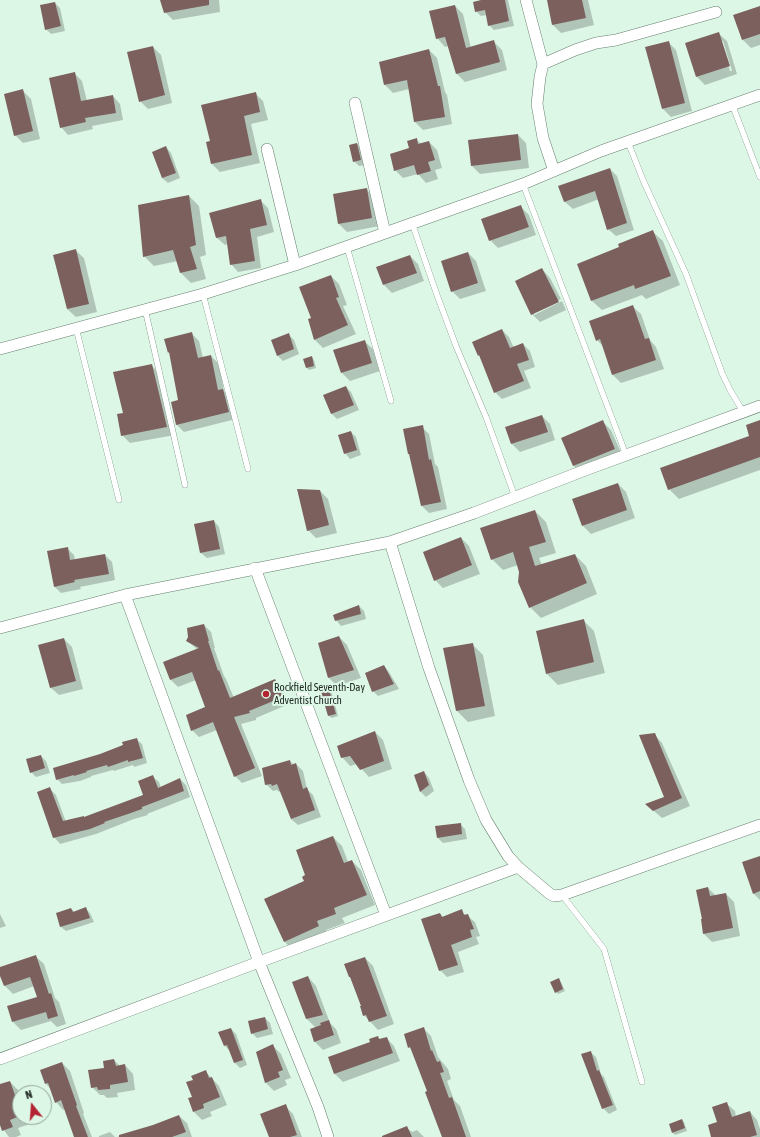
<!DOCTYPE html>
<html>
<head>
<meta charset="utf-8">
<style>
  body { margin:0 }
  #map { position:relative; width:760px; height:1137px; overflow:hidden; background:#ddf7e6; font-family:"Asap Condensed",sans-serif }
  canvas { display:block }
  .north { position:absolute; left:12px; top:1085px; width:40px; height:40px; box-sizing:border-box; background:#ddf7e6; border:1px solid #92a599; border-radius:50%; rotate:343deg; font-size:11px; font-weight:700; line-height:16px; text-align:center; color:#222b25 }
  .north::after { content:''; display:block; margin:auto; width:14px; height:18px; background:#b42331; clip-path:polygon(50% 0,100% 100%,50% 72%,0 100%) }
</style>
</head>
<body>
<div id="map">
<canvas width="760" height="1137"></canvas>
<div class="north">N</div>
</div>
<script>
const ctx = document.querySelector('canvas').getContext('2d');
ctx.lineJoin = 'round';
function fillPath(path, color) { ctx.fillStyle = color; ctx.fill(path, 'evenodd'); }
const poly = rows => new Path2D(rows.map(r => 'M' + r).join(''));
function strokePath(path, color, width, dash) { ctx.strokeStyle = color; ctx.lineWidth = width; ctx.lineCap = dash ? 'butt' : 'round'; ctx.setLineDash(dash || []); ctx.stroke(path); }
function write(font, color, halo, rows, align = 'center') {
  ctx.font = font + ' "Asap Condensed",sans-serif'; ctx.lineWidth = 4; ctx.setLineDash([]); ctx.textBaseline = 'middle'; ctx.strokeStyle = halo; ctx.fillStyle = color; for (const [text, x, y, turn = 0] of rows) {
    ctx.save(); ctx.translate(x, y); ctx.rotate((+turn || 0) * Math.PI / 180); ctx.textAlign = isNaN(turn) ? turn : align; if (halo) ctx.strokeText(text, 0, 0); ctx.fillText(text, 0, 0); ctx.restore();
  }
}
const shadow = poly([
  [161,0,219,0,220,12,173,20,165,12],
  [486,0,508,0,514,26,494,30,489,25,487,15,481,16,476,11],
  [548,0,588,0,594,25,561,33,553,25],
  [55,3,60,8,65,31,51,34,46,29],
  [455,6,463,14,471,48,493,41,502,50,507,70,465,82,457,74,449,46,445,47,437,38],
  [760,7,760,45,751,48,743,40,734,16],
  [718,33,727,41,737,74,705,85,697,77],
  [721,41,723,41,732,71,730,71],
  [668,42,676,50,692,111,671,117,663,109,647,48],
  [153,47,161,55,172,103,148,109,140,101],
  [429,50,437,58,445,92,447,95,452,124,423,130,415,122,409,89,393,93,385,85],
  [74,73,82,81,87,101,113,96,120,104,123,120,92,126,93,129,68,135,61,127],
  [23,91,31,99,40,139,23,143,15,135],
  [255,93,263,101,268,120,251,124,260,163,220,172,212,164,211,142],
  [518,135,526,143,529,168,480,174,472,166],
  [416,139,421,144,429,142,437,150,442,168,435,170,438,179,426,183,418,174,403,178,395,170],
  [357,144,362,149,366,165,359,166,354,161],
  [166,147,171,153,180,178,168,183,162,178],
  [610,169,617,176,634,230,616,236,608,229,599,199,573,209,565,202,560,187],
  [366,189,374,197,380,226,347,232,339,224,334,195],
  [189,196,199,206,206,255,200,257,206,279,191,283,181,273,178,261,154,266,144,256],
  [260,200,268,208,274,232,257,237,261,268,238,272,231,264,228,244,225,245,217,238,211,213],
  [521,207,529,215,536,235,498,248,490,240],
  [653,232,663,241,680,285,646,299,642,295,602,310,592,301],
  [75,250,84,258,97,312,76,317,67,309],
  [468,253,476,261,486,291,460,299,452,291],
  [410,256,418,264,424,281,392,293,384,285],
  [542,269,550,278,561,299,534,312,534,315,562,301,566,310,540,322,532,314],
  [331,276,339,284,347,305,343,306,356,334,323,348,315,340,309,320,312,318],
  [632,306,641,314,650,340,656,347,664,369,621,383,613,375,603,346,597,340],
  [502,330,509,337,514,348,523,344,530,351,535,367,524,371,531,388,502,399,495,392,481,357,479,355],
  [191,333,199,341,203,358,211,356,219,364,224,391,230,397,236,419,184,432,177,425,179,401,171,354,169,352],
  [288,334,294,340,299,354,283,361,278,356],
  [364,341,373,349,380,371,350,381,342,373],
  [312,357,314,360,316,368,309,370,307,368,304,360],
  [151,365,159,373,175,435,130,443,122,435,124,413],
  [346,387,351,392,359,410,337,419,332,414,325,396],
  [542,416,550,424,555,440,520,452,512,444,506,428],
  [760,421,760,470,679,499,669,489,750,436],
  [603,422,611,430,623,457,582,474,574,466,562,439],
  [422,427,429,434,435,464,438,467,447,509,429,513,422,506,411,456,409,454],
  [351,432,356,437,361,455,350,459,345,453],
  [618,484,626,492,635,518,591,534,583,526],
  [320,491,328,499,337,533,316,538,308,530],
  [535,511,546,522,556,553,539,558,542,565,575,555,586,566,597,594,541,618,530,607,518,565,503,570,492,559],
  [214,521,219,527,225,554,207,558,201,553],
  [461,538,469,546,480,574,443,588,435,580],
  [67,548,74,555,75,560,105,555,112,562,115,580,80,587,81,589,61,593,54,586],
  [359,606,364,611,366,619,341,626,336,620],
  [583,620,594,631,605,673,558,685,547,674,537,632],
  [204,625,211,632,215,648,214,648,224,676,226,679,234,698,275,680,282,687,289,704,256,718,256,720,241,724,262,776,242,783,235,776,217,730,199,737,192,730,206,707,196,680,178,687,171,680,165,662,198,650,187,641],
  [339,637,347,645,361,678,337,686,329,678],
  [64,639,72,647,83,689,59,695,50,687],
  [472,644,483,655,495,716,468,722,457,711,445,649],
  [384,666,389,672,399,689,378,696,373,691],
  [328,687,331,690,338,716,332,718,329,716],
  [375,732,383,740,392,769,369,777,357,764,350,766,342,757],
  [654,734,662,743,690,806,662,818,647,805,665,797],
  [136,739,142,744,147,763,134,767,133,765,114,771,113,770,91,776,91,777,80,781,62,784,57,779,100,755,125,746],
  [41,756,46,761,50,773,36,777,31,772],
  [290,761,294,765,296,764,303,771,307,789,313,795,321,817,298,825,291,819,281,791,279,792,277,790,273,791,266,784],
  [424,772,429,778,434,791,426,797,421,792,416,776],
  [152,776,159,782,161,788,180,779,186,785,190,797,147,814,148,815,134,819,96,834,60,844,54,837,49,788,56,795,66,822,85,818,144,796],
  [460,824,465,829,467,839,443,843,438,838],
  [333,837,342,846,348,862,352,861,361,870,375,905,342,918,345,923,326,930,328,935,294,951,285,942,306,876],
  [760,857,760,900,754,894],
  [708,888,716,896,726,894,734,902,740,936,712,942,704,934,703,919],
  [71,909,75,912,86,909,90,913,94,922,66,931,61,927],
  [461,911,475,922,480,936,476,937,479,944,458,952,464,972,447,977,440,970,440,914,443,917],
  [0,914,6,926,0,928],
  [35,956,44,964,55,998,59,1002,66,1024,57,1027,51,1021,21,1030,13,1022,38,998,34,986,13,994,5,986,0,973,0,968],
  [365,958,373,966,394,1024,378,1030,364,1015],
  [308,977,316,986,330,1023,336,1029,341,1043,323,1050,315,1042,311,1030,316,1028,307,1019],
  [559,979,561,982,565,991,558,994,556,992],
  [265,1018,270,1023,273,1034,257,1038,252,1033],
  [231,1029,236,1034,247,1065,240,1068,235,1063,230,1051,225,1046],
  [424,1029,431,1036,438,1057,448,1069,451,1079,447,1081,454,1100,460,1106,471,1137,443,1137,428,1092,412,1050,409,1047],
  [378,1037,381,1040,386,1038,394,1046,400,1061,343,1082,335,1074,330,1058,371,1042],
  [273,1046,281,1054,291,1078,285,1080,287,1085,274,1091,266,1083,257,1052],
  [590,1052,596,1057,601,1074,604,1077,617,1110,609,1114,603,1108],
  [114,1060,120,1066,125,1065,133,1074,135,1090,117,1093,118,1097,107,1098,104,1095,100,1095,92,1087,105,1069],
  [62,1063,70,1071,84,1113,83,1114,92,1137,75,1137,65,1109,63,1110,56,1102,51,1089,46,1084],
  [206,1072,219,1086,227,1105,210,1112,212,1116,202,1120,194,1112,194,1080],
  [10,1082,18,1090,20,1096,20,1117,27,1117,30,1124,18,1128,21,1135,16,1137,9,1137,0,1125,0,1085],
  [727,1104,735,1111,736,1117,750,1112,757,1120,760,1129,760,1137,713,1137],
  [285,1106,293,1114,302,1137,270,1137],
  [179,1116,187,1123,192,1137,117,1137,154,1126],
  [682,1120,684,1122,687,1131,675,1135,673,1133],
  [407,1128,412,1132,417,1130,424,1137,387,1137],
  [110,1132,115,1137,99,1137,99,1136]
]);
const building = poly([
  [160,0,209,0,209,5,164,13],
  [481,0,505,0,509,21,488,26,485,10,475,12,473,2],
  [547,0,582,0,586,18,552,25],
  [55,2,61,26,45,30,40,5],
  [455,5,466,48,494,40,500,62,456,74,445,37,436,39,429,11],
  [760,6,760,34,742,40,733,15],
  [719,32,730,66,696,77,685,43],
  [669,41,685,103,662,109,645,47],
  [153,46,165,95,139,102,127,52],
  [429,49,438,86,440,86,445,117,414,122,407,80,384,85,379,62],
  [75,72,81,101,113,95,116,113,85,118,86,122,60,128,49,78],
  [23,89,33,131,14,136,4,94],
  [256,92,260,112,244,116,252,155,211,164,206,142,210,141,201,105],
  [518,134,521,160,471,166,468,140],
  [417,138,418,144,429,141,435,160,428,162,431,171,417,175,414,165,394,171,390,154,409,148,407,141],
  [357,143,361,160,353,162,349,145],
  [166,146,176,173,162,178,152,152],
  [610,168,627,223,607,230,595,191,564,202,558,186],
  [367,188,372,218,338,224,333,194],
  [189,195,196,245,190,247,197,269,180,273,173,250,143,257,138,205],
  [261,199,267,225,250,229,255,261,230,265,226,236,216,238,209,213],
  [521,205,529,227,489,241,481,219],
  [653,230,671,276,635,289,634,285,591,301,577,264,619,247,618,244],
  [76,249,89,304,67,309,53,255],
  [468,252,478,283,451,292,441,261],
  [410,255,417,273,383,285,376,267],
  [542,268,559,302,531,315,515,281],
  [331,275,339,297,336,298,348,325,314,340,308,319,311,318,299,287],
  [633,305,645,339,649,338,656,360,612,375,600,339,596,341,589,321],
  [502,329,510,348,523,343,529,360,517,364,524,381,494,393,479,355,478,356,472,342],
  [192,332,198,358,211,355,218,390,223,389,229,412,176,425,171,402,178,400,169,352,168,353,164,339],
  [289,333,294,349,277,356,271,340],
  [365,340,372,363,341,373,333,350],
  [312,356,314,366,306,368,303,359],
  [152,364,167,427,121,436,117,414,123,413,113,372],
  [346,386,354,405,331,414,323,395],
  [542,415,548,432,511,444,505,427],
  [603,420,615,449,573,466,561,438],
  [760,420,760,457,668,490,660,468,749,436,746,425],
  [423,425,429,460,431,459,441,502,421,506,409,454,408,454,403,429],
  [351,431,357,450,344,454,338,435],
  [618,483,627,510,582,526,572,499],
  [297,489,320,490,329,525,307,531],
  [535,510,546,542,529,547,535,566,575,554,587,583,529,608,518,582,519,572,513,552,491,560,480,528],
  [214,520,220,549,200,553,194,524],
  [461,537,472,565,434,581,423,552],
  [68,547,70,560,105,554,109,574,74,580,75,582,54,587,47,551],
  [359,605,361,614,335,621,333,615],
  [584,619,594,662,546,674,536,631],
  [204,624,209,641,208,641,218,671,219,670,230,698,275,679,283,697,249,711,250,713,234,717,255,768,234,777,213,722,191,731,186,715,205,707,192,672,170,680,163,662,199,648,186,641,188,637,187,628],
  [339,636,354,670,328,678,318,643],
  [64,638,76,681,50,688,38,645],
  [473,643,485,706,456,711,443,648],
  [384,665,394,684,372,692,365,673],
  [328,686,336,714,328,716,320,689],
  [375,731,384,761,360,770,350,756,341,758,337,746],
  [655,733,682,798,653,811,645,804,664,797,639,735],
  [137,738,143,758,128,762,128,760,108,767,107,765,86,771,87,772,74,776,74,775,56,780,53,768,100,754,123,745,122,742],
  [41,755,45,768,30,773,26,759],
  [290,760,291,765,296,763,303,789,307,787,315,810,291,819,277,784,272,786,271,784,265,785,262,768],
  [424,771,429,785,420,792,414,775],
  [153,775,158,788,180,778,184,791,142,807,142,809,128,814,104,822,105,823,90,829,53,838,37,792,50,787,63,821,84,816,84,817,143,795,138,781],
  [461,823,462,834,437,838,435,826],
  [333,836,344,863,352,860,367,895,334,908,336,914,317,921,319,926,284,942,264,899,304,881,302,877,305,875,296,850],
  [760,856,760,891,753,894,742,862],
  [708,887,710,896,726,893,733,928,703,934,701,919,702,919,696,890],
  [86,907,90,918,60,927,56,913,71,908,73,912],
  [462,909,464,915,468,914,474,929,470,930,472,937,451,945,458,965,439,971,421,919,440,913,442,917],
  [36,955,49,994,51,993,58,1016,48,1019,46,1012,12,1022,7,1006,37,997,30,977,4,986,0,976,0,967],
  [365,957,387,1016,369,1022,366,1015,363,1016,360,1006,361,1006,350,977,349,977,344,964],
  [308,976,323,1015,306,1019,292,982],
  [559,978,563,989,555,993,550,982],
  [265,1017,268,1029,251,1034,248,1021],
  [329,1020,334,1035,314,1042,310,1029,321,1025,320,1023],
  [424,1027,431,1051,432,1050,437,1062,440,1061,444,1072,440,1073,449,1098,452,1097,466,1137,442,1137,437,1124,425,1092,427,1091,410,1047,408,1048,404,1034],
  [231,1028,243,1060,234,1063,227,1045,224,1046,218,1032],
  [378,1036,379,1039,387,1037,393,1053,334,1074,328,1057,370,1042,369,1039],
  [273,1044,283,1070,278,1072,280,1077,265,1083,256,1052],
  [591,1051,597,1071,599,1070,613,1105,602,1109,581,1054],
  [114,1059,116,1066,125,1064,128,1082,110,1085,110,1089,98,1090,97,1087,91,1088,88,1070,104,1068,103,1061],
  [62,1062,77,1105,76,1106,88,1137,74,1137,61,1100,55,1103,48,1083,45,1084,40,1070],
  [206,1070,209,1078,212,1077,220,1097,203,1104,204,1108,193,1112,188,1098,192,1097,186,1082,193,1080,191,1076],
  [10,1081,20,1109,20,1116,10,1120,13,1127,2,1131,0,1125,0,1084],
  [727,1102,732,1117,750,1111,757,1135,750,1137,711,1137,708,1125,717,1122,712,1107],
  [286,1104,297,1135,290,1137,269,1137,260,1114],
  [179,1115,186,1132,172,1137,119,1137,119,1135,153,1125],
  [682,1119,685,1128,672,1133,669,1124],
  [407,1126,412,1137,382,1137,382,1136]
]);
const service = poly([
  [732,104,760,177],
  [628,142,643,180,686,274,722,373,730,390,744,413],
  [523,184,626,455],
  [412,223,437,295,456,346,486,417,515,497],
  [347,247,391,401],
  [203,294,248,469],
  [145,309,185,485],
  [76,328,119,500],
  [562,895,604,949,642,1082]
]);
const minor = poly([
  [526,0,543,64,540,77,537,104,543,138,554,171],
  [543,64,575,50,596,43,616,40,716,12],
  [355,103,385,233],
  [267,149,295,265],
  [0,349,203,294,295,265,523,184,601,151,760,95],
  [390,542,429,668,469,780,486,820,508,856,518,867,550,894,554,896,562,895,760,825],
  [255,568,386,915],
  [125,595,390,542,474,513,588,469,760,406],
  [0,628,125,595,259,962,318,1107,328,1137],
  [0,1059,259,962,518,867]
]);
const markers = [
  [266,694,4,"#b42331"]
];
const poiNames = [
  ["Rockfield Seventh-Day",274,688],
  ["Adventist Church",274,701]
];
fillPath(shadow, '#0003');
fillPath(building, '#7b605e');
strokePath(service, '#677f6f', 6);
strokePath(minor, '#677f6f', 12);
strokePath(service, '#fff', 5.5);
strokePath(minor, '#fff', 11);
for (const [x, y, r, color] of markers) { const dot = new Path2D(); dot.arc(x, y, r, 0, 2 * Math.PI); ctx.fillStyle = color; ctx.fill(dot); strokePath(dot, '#ddf7e6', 1.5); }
write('11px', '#222b25', '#ddf7e6', poiNames, 'left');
</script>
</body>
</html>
